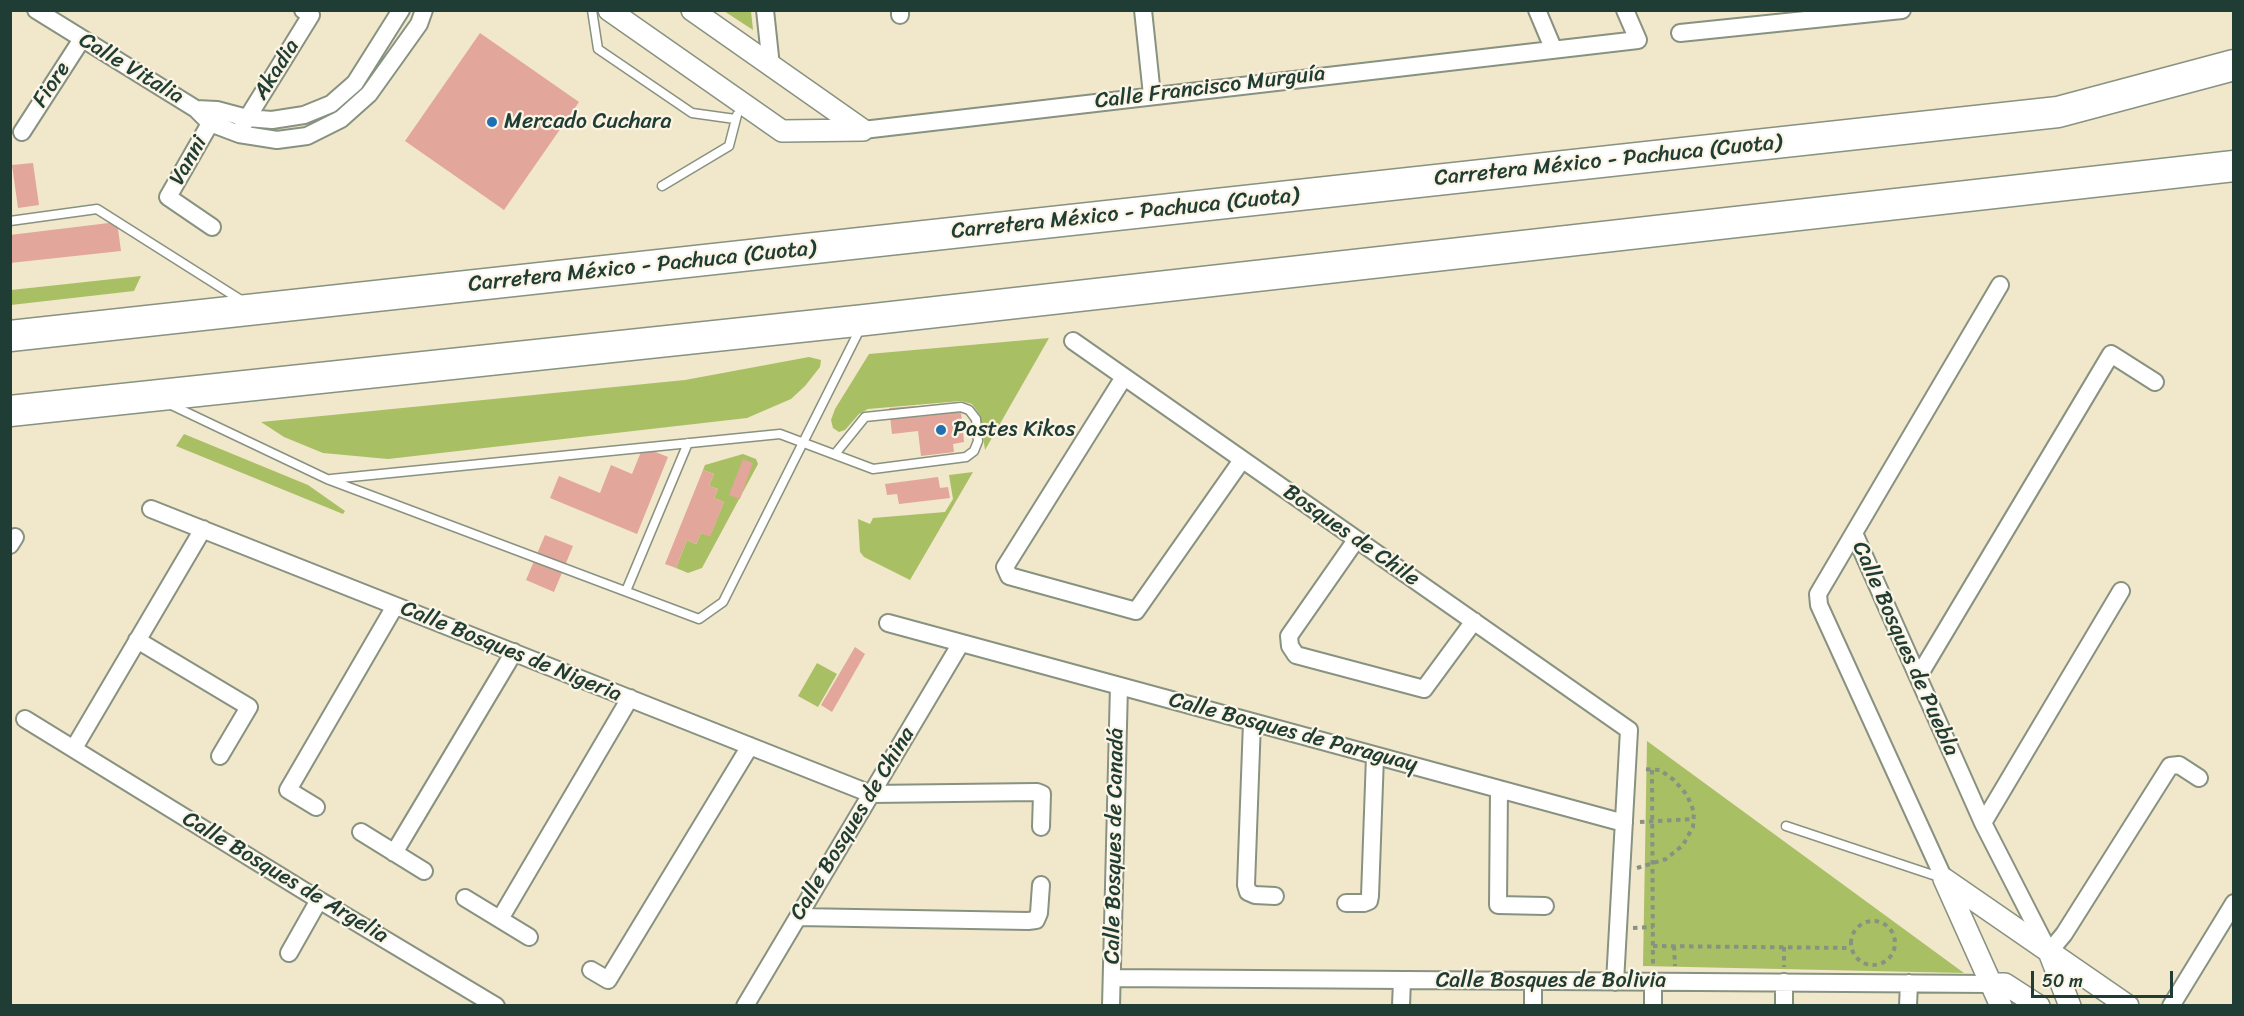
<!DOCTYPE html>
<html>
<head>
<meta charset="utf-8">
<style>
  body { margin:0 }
  #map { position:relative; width:2244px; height:1016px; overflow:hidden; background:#f1e7cb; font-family:Sriracha,sans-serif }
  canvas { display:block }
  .frame { position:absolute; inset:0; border:12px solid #1f3d34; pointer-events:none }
  .scale { position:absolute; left:2031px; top:971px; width:142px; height:27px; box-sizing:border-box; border:3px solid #1f3d34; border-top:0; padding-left:8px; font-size:18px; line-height:21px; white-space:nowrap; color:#1f3d34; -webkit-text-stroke:4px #fcf5e5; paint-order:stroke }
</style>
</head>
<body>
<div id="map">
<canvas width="2244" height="1016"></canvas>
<div class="frame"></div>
<div class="scale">50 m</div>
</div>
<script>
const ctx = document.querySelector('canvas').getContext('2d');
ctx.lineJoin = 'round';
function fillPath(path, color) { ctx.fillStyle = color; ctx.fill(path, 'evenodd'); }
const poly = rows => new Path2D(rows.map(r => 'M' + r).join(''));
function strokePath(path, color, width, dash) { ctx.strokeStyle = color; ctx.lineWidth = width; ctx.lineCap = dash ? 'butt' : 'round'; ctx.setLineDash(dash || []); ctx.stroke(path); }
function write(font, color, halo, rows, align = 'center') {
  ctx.font = font + ' Sriracha,sans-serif'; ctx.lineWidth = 4.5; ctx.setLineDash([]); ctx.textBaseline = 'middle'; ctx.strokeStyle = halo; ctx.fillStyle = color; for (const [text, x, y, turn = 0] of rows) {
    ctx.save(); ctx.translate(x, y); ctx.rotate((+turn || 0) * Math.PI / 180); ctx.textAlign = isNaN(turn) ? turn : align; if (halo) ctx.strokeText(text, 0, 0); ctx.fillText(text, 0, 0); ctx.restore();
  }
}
const green = poly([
  [724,11,751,11,753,30],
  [141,276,134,291,11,305,11,290],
  [1049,338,985,450,980,415,972,404,961,401,868,409,859,414,845,430,839,432,833,428,831,420,835,409,869,354],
  [809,357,821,360,820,367,805,386,791,399,747,418,388,459,323,453,284,437,261,422,685,380],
  [184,434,308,485,345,511,343,514,176,446],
  [743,454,756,459,758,464,702,568,688,573,676,568,687,540,696,544,701,533,710,536,724,502,714,498,718,489,709,486,714,474,703,470,705,465],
  [973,472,910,580,864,557,860,552,858,519,870,524,873,518,945,512,953,499,949,475],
  [817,663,837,674,818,707,798,696],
  [1647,741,1964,973,1643,966]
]);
const building = poly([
  [480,33,579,102,504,210,405,141],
  [33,163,39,205,18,208,12,165],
  [117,222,121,251,10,263,10,235],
  [916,406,917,417,961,412,964,442,953,444,954,452,921,456,918,431,892,434,889,408],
  [643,447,668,457,637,534,550,498,559,476,600,493,611,465,632,474],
  [743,459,753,463,740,499,729,495],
  [703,470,714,474,709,486,718,489,714,498,724,502,710,537,701,533,696,544,687,540,676,568,665,564],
  [938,477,940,488,948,487,950,498,899,504,897,494,887,495,885,484],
  [545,535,573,546,554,592,526,580],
  [855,647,865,654,832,712,821,705]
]);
const path = poly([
  [1652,770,1653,967],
  [1640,822,1693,819],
  [1637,868,1666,859,1683,845,1693,827,1694,812,1687,795,1674,780,1660,770,1643,769],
  '1851 943a22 22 0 1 1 44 0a22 22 0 1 1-44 0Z',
  [1633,928,1653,927],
  [1653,946,1851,948],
  [1674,946,1675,966],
  [1784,947,1784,967]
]);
const service = poly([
  [592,10,598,49,692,113,735,119],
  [662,186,729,146,737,115],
  [10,221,97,209,244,302],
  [167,403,327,479,699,619,723,602,861,327],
  [331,479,780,434,873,469,966,457,974,451,978,441,976,419,969,410,961,407,865,417,835,454],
  [626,591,688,443],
  [1786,826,1942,878]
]);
const minor = poly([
  [36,10,196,109,210,123,239,134,277,140,307,136,341,119,369,94,419,24,424,10],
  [765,10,771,66],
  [900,10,900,15],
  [1143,10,1152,95],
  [1537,10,1553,48],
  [1680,33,1902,10],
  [196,109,217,110,247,118,272,120,304,115,331,104,355,83,401,10],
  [243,125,311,15,303,10],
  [863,130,1638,40,1625,10],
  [22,132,82,39],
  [212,227,168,197,216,113],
  [1073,341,1629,730,1615,982],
  [1124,377,1005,567,1009,576,1136,611,1242,460],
  [151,509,871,794,1037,792,1042,794,1041,827],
  [1854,533,1983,823,2049,952,2064,934,2170,766,2179,765,2199,778],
  [1356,540,1289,636,1290,646,1296,655,1424,689,1474,621],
  [10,545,15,537],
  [888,623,1624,823],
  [137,640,249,707,220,756],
  [1918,677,2111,354,2155,382],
  [25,719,319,900,496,1006],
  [1252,722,1246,885,1248,892,1255,895,1275,896],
  [74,748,203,529],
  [1499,789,1498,905,1545,906],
  [316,807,288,790,395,606],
  [1983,823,2121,591],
  [361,832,424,871],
  [394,853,514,652],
  [1944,879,1819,605,1818,594,2000,285],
  [465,898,529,937],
  [1346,903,1364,903,1369,901,1370,896,1375,756],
  [798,917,1028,921,1036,920,1039,913,1041,885],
  [500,919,630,698],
  [289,953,319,900],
  [591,970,608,980,750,746],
  [1112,978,1991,984],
  [745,1006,961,643],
  [1111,1006,1119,686],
  [1401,1006,1402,980],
  [1533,1006,1533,981],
  [1653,1006,1653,982],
  [1784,1006,1784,982],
  [1908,1006,1909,983],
  [2171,1006,2234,903]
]);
const tertiary = poly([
  [609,10,782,131,863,130],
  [692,10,863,130],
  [1944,879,2128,1006],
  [1944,879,2001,1006],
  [2049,952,2070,1006],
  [1991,984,2005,984,2039,1006]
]);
const motorway = poly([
  [10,336,2058,112,2234,65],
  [10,411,865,320,2234,166]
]);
const markers = [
  [492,122,6,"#1f6fb2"],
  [941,430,6,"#1f6fb2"]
];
const streetNames = [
  ["Calle Vitalia",131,69,31],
  ["Akadia",277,70,-58],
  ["Fiore",52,85,-57],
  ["Calle Francisco Murguía",1210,88,-7],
  ["Vanni",189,161,-60],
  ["Carretera México - Pachuca (Cuota)",1608,161,-6],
  ["Carretera México - Pachuca (Cuota)",1125,214,-6],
  ["Carretera México - Pachuca (Cuota)",642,267,-6],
  ["Bosques de Chile",1351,536,35],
  ["Calle Bosques de Puebla",1905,649,66],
  ["Calle Bosques de Nigeria",511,652,22],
  ["Calle Bosques de Paraguay",1293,733,15],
  ["Calle Bosques de China",853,824,-59],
  ["Calle Bosques de Canadá",1115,846,-89],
  ["Calle Bosques de Argelia",285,878,31],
  ["Calle Bosques de Bolivia",1551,981]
];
const poiNames = [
  ["Mercado Cuchara",504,122],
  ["Pastes Kikos",953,430]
];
fillPath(green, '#a9bf64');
fillPath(building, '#e2a69b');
strokePath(service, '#889280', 11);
strokePath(minor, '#889280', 20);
strokePath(tertiary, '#889280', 24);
strokePath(motorway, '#889280', 33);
strokePath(path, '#889280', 4, [4.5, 4.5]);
strokePath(service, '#fff', 8);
strokePath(minor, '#fff', 16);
strokePath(tertiary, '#fff', 21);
strokePath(motorway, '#fff', 30);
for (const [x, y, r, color] of markers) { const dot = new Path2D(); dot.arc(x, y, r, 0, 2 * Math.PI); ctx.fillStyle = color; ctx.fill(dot); strokePath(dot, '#fcf5e5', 2); }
write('22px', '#1f3d34', '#fcf5e5', streetNames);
write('22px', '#1f3d34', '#fcf5e5', poiNames, 'left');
</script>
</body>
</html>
